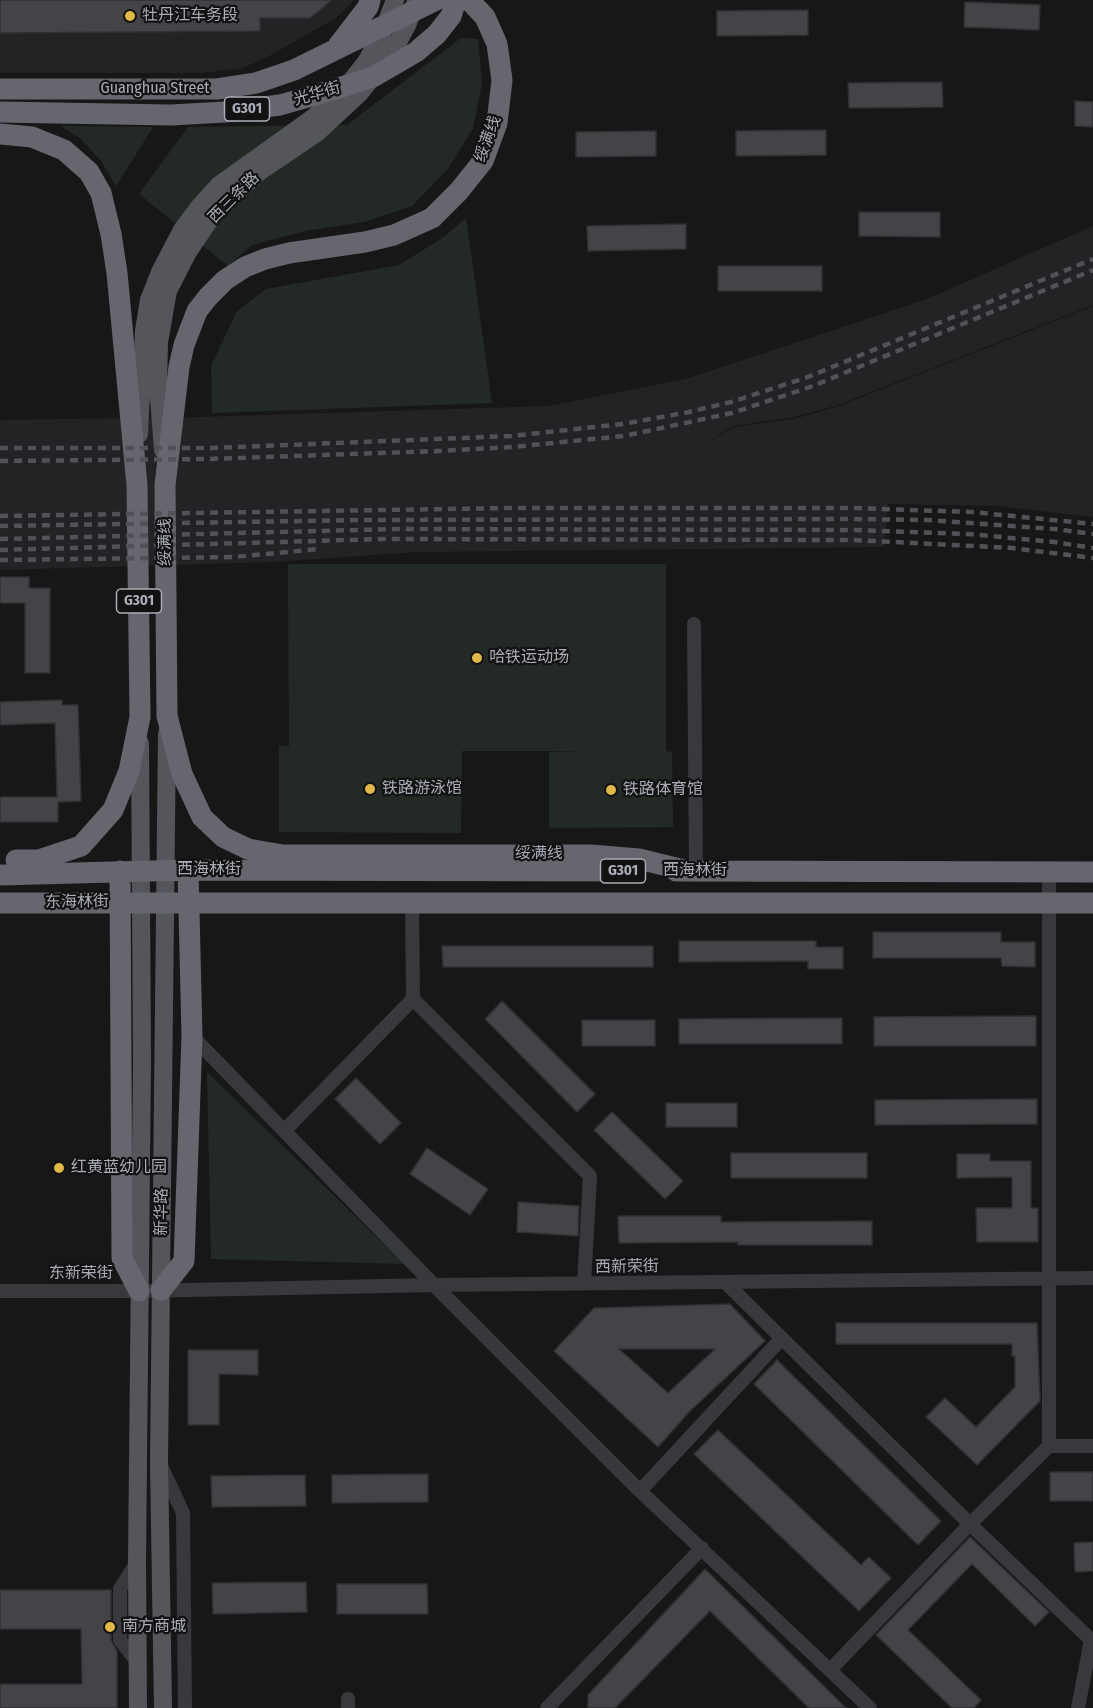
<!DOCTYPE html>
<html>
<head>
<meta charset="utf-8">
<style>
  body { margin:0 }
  canvas { display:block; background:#171718 }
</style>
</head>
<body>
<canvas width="1093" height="1708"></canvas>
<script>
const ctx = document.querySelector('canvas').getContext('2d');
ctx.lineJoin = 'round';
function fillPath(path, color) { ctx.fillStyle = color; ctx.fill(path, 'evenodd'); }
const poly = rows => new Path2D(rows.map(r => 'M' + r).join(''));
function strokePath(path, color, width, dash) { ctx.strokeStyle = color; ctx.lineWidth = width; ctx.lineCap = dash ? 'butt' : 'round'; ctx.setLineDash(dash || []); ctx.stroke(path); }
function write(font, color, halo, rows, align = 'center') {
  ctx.font = font + ' "Fira Sans Condensed","Noto Sans SC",sans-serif'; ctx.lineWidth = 4.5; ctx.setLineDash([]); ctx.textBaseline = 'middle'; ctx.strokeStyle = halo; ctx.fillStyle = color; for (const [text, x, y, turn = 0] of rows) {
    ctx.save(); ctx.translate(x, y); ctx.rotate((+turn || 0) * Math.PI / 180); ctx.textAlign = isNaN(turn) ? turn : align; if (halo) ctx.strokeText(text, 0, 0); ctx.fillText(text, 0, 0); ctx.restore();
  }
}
const built = poly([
  [0,0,354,0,336,18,269,56,243,68,202,73,0,73],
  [1093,226,1093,305,838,405,793,417,733,426,697,449,734,427,794,419,839,406,1093,306,1093,517,998,506,888,504,884,547,416,552,274,562,0,570,0,420,201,417,548,406,686,379,927,299]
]);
const green = poly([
  [461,38,478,39,482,83,473,128,447,170,412,206,364,222,305,231,252,245,228,266,139,194,188,127,347,125],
  [61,126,153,127,116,186,101,161,81,139],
  [466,218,492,403,212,413,211,366,237,311,266,289,399,265,444,237],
  [288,564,666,564,666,751,672,752,673,827,549,828,549,752,586,751,462,751,461,833,279,832,279,746,289,746],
  [207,1072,404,1264,211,1259]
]);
const building = poly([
  [0,0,332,0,310,18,260,18,260,31,0,33,0,0],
  [965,2,1040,5,1039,30,964,27,965,2],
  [808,10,808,35,717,36,717,11,808,10],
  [942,82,943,107,849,108,848,83,942,82],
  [1075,101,1093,102,1093,127,1075,126,1075,101],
  [826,130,826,155,736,156,736,131,826,130],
  [656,131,656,156,576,157,576,132,656,131],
  [859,212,940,212,940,237,859,236,859,212],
  [686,224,686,249,588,251,587,226,686,224],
  [718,266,822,266,822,291,718,291,718,266],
  [0,577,29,577,29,588,50,588,50,673,25,673,25,603,0,603,0,577],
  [62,700,62,705,78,705,81,801,58,802,58,822,0,822,0,797,57,797,55,723,0,725,0,702,62,700],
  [873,932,1001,932,1001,942,1035,942,1035,967,1002,966,1001,958,873,958,873,932],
  [679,941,816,941,816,947,843,947,843,969,808,969,808,961,679,962,679,941],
  [442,946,653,946,653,967,443,967,442,946],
  [502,1001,595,1094,577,1112,485,1019,502,1001],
  [1036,1016,1036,1046,874,1046,874,1017,1036,1016],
  [842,1018,842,1044,679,1044,679,1019,842,1018],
  [582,1020,655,1020,655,1046,582,1046,582,1020],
  [356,1078,401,1123,380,1144,335,1099,356,1078],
  [1037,1099,1037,1124,875,1125,875,1100,1037,1099],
  [666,1103,737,1103,737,1127,666,1127,666,1103],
  [612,1112,683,1181,665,1199,594,1130,612,1112],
  [427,1148,488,1189,470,1215,410,1174,427,1148],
  [731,1153,867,1153,867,1178,731,1178,731,1153],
  [957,1154,990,1154,990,1161,1031,1161,1031,1208,1038,1208,1038,1242,977,1242,976,1208,1012,1208,1012,1177,957,1178,957,1154],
  [518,1202,579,1206,578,1236,517,1232,518,1202],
  [618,1216,721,1216,721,1222,872,1221,872,1245,738,1245,738,1242,619,1243,618,1216],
  [730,1304,765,1341,689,1412,658,1447,554,1351,594,1308,730,1304],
  [619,1349,715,1349,668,1393,619,1349],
  [836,1323,1037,1323,1040,1401,977,1465,926,1417,945,1398,976,1427,1015,1387,1015,1356,1012,1356,1012,1344,836,1344,836,1323],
  [188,1350,258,1350,258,1375,219,1374,219,1425,188,1425,188,1350],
  [777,1360,941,1521,918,1545,754,1384,777,1360],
  [718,1430,861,1565,869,1557,891,1578,859,1611,694,1454,718,1430],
  [1050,1472,1093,1472,1093,1501,1050,1501,1050,1472],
  [428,1474,428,1502,332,1503,332,1475,428,1474],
  [305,1475,306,1506,212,1507,211,1476,305,1475],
  [970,1537,1049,1612,1035,1626,972,1564,908,1630,981,1700,974,1708,952,1708,876,1635,970,1537],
  [1093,1542,1093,1571,1075,1572,1074,1543,1093,1542],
  [705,1569,846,1708,809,1708,710,1611,615,1708,588,1708,588,1695,705,1569],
  [306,1582,307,1612,213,1614,212,1583,306,1582],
  [337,1584,427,1584,428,1614,337,1614,337,1584],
  [0,1590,111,1590,111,1640,117,1651,117,1708,0,1708,0,1684,82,1684,81,1629,0,1629,0,1590]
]);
const minor = poly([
  [694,624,696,871],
  [1049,872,1049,1446],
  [413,999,590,1176,584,1284],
  [192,1036,434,1285,640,1491,870,1708],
  [284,1131,413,999,412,902],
  [725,1282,970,1524,1091,1640,1078,1708],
  [0,1291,139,1291,434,1285,1093,1278],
  [161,1466,183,1513,185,1708],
  [640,1491,782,1338],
  [137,1562,120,1589,120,1640,138,1663],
  [831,1669,970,1524,1049,1446,1093,1446],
  [348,1699,348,1708],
  [547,1708,702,1548]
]);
const major = poly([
  [139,434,144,331,149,300,160,272,182,230,200,206,219,185,314,117,343,91,366,62,381,36,395,0],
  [163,450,158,386,159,342,168,291,188,252,215,212,259,172,318,132,360,93,395,48,408,23,415,4],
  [138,1708,137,1562,142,1061,140,743],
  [163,1708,159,1462,167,733]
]);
const highway = poly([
  [469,0,485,17,497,44,502,80,497,123,483,161,459,191,432,218,394,235,365,242,289,253,265,259,245,267,225,280,208,297,197,311,184,345,179,367,165,485,167,716,182,774,202,817,223,837,248,849,283,855,591,855,639,859,688,871],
  [338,46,368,7,370,0],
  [0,89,217,89,256,83,294,70,436,0],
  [0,112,171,115,225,112,280,105,329,91,373,77,416,52,437,34,451,16,456,0],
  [0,134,32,137,64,150,89,172,101,193,111,234,117,273,137,485,140,717,129,771,113,810,81,846,39,860,16,860],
  [120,871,122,1258,139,1291],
  [676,871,1093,872],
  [0,875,188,870,635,871],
  [0,903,1093,903],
  [161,1290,184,1261,192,1036,188,870]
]);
const rail = poly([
  [0,448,213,448,511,436,623,424,689,412,731,402,808,377,1093,259],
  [0,461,207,459,439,451,512,447,624,436,732,413,813,386,1093,270],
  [0,516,510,508,852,508,972,512,1093,524],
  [0,526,363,520,851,519,927,520,1055,529,1093,534],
  [0,539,398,529,852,530,969,534,1054,542,1093,548],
  [0,550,382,539,854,540,1012,548,1093,558],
  [0,560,234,557,319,549]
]);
const markers = [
  [130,16,6,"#e0b948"],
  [477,658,6,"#e0b948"],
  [370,789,6,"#e0b948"],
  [611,790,6,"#e0b948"],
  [59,1168,6,"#e0b948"],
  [110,1627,6,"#e0b948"]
];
const shields = [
  [247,109,45],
  [139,601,45],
  [623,871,45]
];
const shieldNames = [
  ["G301",247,109],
  ["G301",139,601],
  ["G301",623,871]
];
const poiNames = [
  ["牡丹江车务段",142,16],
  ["哈铁运动场",489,658],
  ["铁路游泳馆",382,789],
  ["铁路体育馆",623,790],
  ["红黄蓝幼儿园",71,1168],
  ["南方商城",122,1627]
];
const streetNames = [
  ["Guanghua Street",155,89],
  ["光华街",317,94,-16],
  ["绥满线",488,139,-70],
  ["西三条路",234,198,-45],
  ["绥满线",166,542,-90],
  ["绥满线",539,854],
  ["西海林街",209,870],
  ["西海林街",695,871],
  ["东海林街",77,902,-1],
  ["新华路",162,1212,-89],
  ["西新荣街",627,1267,-1],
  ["东新荣街",81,1274]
];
fillPath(built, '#232325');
fillPath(green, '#232a25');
fillPath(building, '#444448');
strokePath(building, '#313134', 1.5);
strokePath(minor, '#38393d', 14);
strokePath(major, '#55565c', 18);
strokePath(highway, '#65666e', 21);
strokePath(rail, '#515258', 4.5, [8, 6]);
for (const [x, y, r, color] of markers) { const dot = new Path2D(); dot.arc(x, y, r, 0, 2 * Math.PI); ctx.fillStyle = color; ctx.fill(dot); strokePath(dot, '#121213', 2); }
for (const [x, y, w] of shields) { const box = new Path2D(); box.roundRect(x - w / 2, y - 12, w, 24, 4.5); ctx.fillStyle = '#121213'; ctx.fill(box); strokePath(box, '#aaadb7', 1.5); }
write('bold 15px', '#aaadb7', null, shieldNames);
write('16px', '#aaadb7', '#121213', poiNames, 'left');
write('16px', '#aaadb7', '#121213', streetNames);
</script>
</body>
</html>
